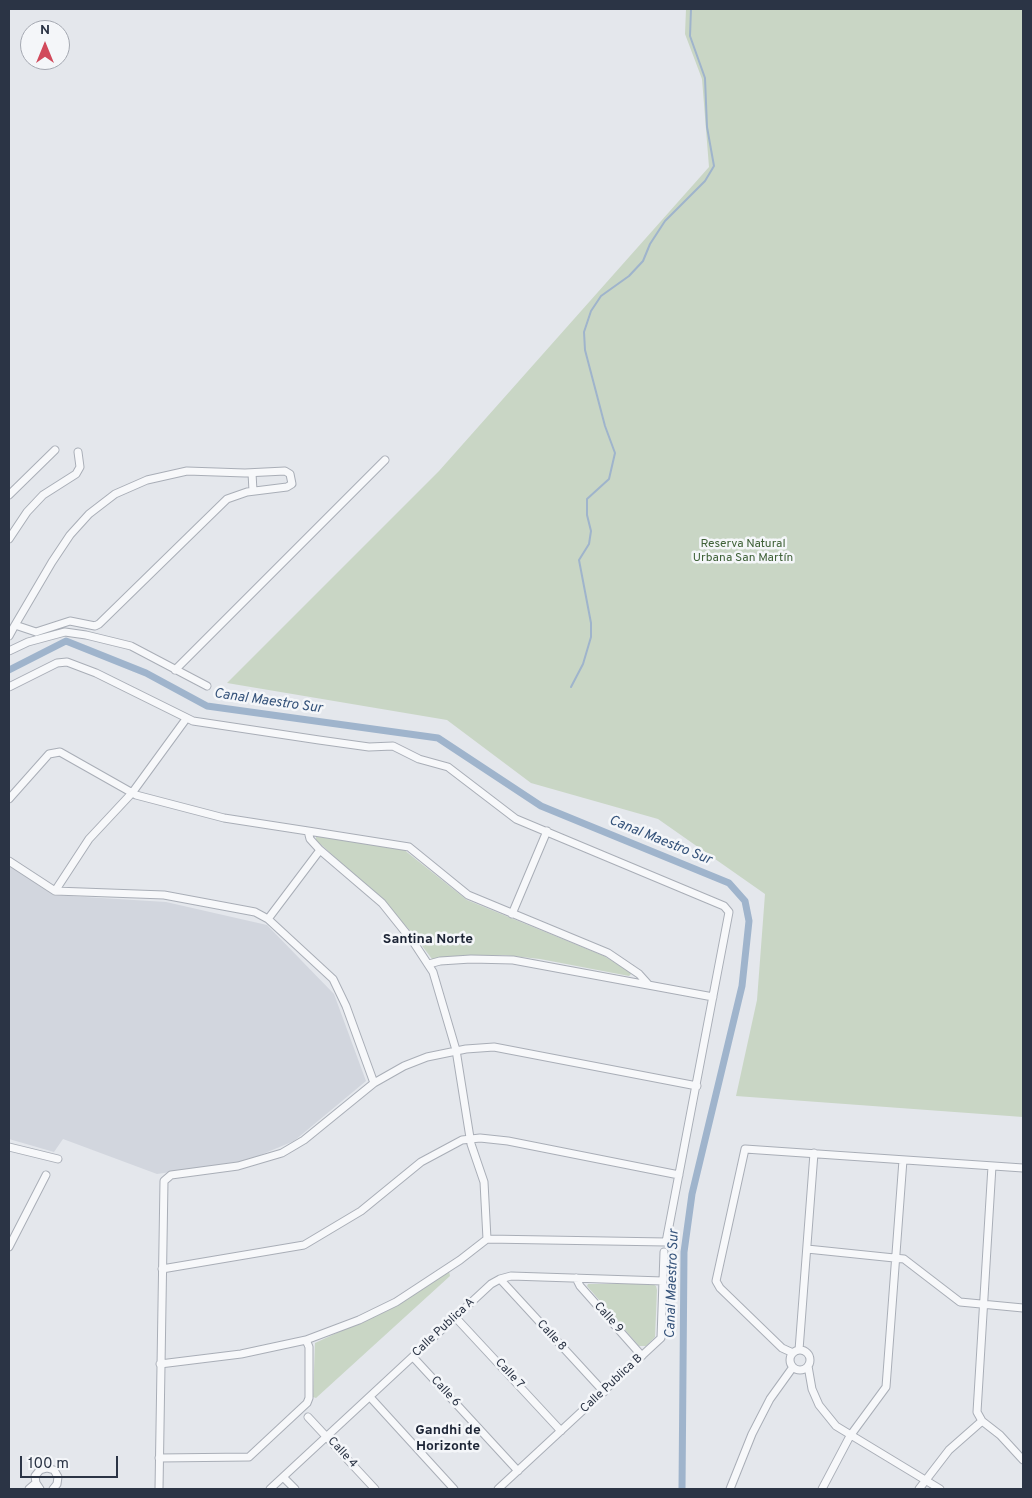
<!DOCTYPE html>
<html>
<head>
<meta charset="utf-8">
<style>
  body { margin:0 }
  #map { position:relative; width:1032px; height:1498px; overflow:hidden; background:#e4e7ec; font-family:Overpass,sans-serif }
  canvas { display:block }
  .frame { position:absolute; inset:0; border:10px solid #2b3445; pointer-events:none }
  .north { position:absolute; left:20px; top:20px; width:50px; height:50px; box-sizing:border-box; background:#f4f6f9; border:1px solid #a4a8b1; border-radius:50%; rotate:0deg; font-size:14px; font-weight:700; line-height:20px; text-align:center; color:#2b3445 }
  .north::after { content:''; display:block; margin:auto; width:18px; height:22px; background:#d1495b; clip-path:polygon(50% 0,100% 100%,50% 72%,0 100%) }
  .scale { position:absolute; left:20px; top:1456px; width:98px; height:22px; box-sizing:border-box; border:2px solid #2b3445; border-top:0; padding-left:6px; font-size:15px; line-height:18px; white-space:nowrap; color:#2b3445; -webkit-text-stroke:4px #f4f6f9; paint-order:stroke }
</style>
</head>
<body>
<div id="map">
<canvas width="1032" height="1498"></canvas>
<div class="frame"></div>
<div class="north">N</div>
<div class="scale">100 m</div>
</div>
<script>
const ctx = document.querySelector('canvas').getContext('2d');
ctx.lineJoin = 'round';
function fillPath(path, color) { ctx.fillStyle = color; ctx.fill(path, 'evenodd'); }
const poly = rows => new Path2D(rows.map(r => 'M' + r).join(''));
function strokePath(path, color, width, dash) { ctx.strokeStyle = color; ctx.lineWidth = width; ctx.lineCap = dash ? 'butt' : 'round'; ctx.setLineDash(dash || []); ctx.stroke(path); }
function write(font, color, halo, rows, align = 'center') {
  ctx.font = font + ' Overpass,sans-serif'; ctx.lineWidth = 5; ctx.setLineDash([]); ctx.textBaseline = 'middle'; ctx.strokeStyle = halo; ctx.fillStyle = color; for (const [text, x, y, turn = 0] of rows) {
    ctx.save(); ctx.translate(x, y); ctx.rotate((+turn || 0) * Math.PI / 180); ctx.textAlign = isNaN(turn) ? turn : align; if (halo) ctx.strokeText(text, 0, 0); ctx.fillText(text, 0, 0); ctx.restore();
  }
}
const built = poly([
  [9,865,53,895,166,902,267,925,334,994,366,1081,294,1141,246,1161,157,1174,63,1139,54,1152,9,1139]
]);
const green = poly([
  [686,9,1023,9,1023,1117,736,1096,757,1000,765,894,658,819,531,783,447,720,227,683,439,471,709,167,702,79,685,34],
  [316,836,403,849,467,900,604,956,632,973,629,976,540,959,503,955,432,959,414,935,382,900,316,840],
  [449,1271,450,1276,316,1398,313,1397,315,1343,393,1307],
  [588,1284,653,1284,656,1286,657,1290,655,1337,646,1346,639,1346,587,1286]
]);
const stream = poly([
  [571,687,583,664,591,637,591,623,579,560,589,544,591,531,587,515,587,499,609,479,615,453,605,426,585,350,584,332,591,311,601,296,629,276,643,261,650,244,665,221,705,181,714,166,707,127,705,78,690,36,691,9]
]);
const canal = poly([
  [9,670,66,641,146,673,207,706,438,738,541,806,729,883,745,901,749,921,742,986,692,1194,684,1252,682,1489]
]);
const street = poly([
  [252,473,253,491],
  [9,495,55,450],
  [9,539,27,512,43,495,76,474,80,467,78,452],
  [9,636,15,625,52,562,70,535,89,514,115,494,147,480,187,471,245,473,285,471,290,474,292,484,287,487,247,492,227,499,99,624,95,626,70,621,36,632,15,625],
  [9,651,28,642,65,632,86,635,131,646,207,686],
  [175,670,385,460],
  [9,687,57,663,67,662,96,673,193,721,319,740,369,747,393,746,419,759,448,767,516,819,724,906,729,912,666,1242,487,1239,460,1260,396,1302,359,1320,306,1340,309,1347,309,1398,307,1403,249,1457,159,1458],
  [9,799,49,754,60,752,136,795,224,818,308,831,310,839,320,850,268,919],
  [308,831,409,847,468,895,608,953,639,974,648,984],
  [320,850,382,903,414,943,433,972,456,1050,471,1144,484,1182,487,1239],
  [9,861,55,891,164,895,255,912,268,919,333,979,346,1006,374,1083,304,1140,282,1153,238,1166,171,1175,164,1181,159,1489],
  [55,891,89,839,132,793,186,719],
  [512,914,547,831],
  [429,964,440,961,471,959,513,960,713,997],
  [374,1083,404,1066,427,1057,466,1049,494,1047,697,1086],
  [9,1147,58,1159],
  [992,1166,977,1412,982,1421,1000,1435,1023,1460],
  [9,1247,46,1175],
  [807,1249,904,1259,960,1302,1023,1308],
  [162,1269,304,1245,361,1211,421,1162,462,1140,480,1138,508,1141,679,1175],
  [576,1278,580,1286,642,1356],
  [500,1279,604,1392],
  [456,1318,561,1431],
  [799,1350,814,1153],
  '790 1360a10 10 0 1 1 20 0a10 10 0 1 1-20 0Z',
  [793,1353,782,1348,720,1288,716,1281,745,1149,1023,1168],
  [413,1357,518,1471],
  [160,1364,241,1354,306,1340],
  [808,1366,812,1389,819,1405,836,1426,940,1489],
  [370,1397,454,1489],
  [308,1417,375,1489],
  [283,1477,295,1489],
  [29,1489,36,1483],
  [40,1489,36,1483,35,1476,40,1470,47,1468,54,1470,58,1477,57,1484,53,1489],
  [270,1489,491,1284,500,1279,511,1276,663,1281],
  [498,1489,661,1338,664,1252],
  [730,1489,752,1434,770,1399,793,1367],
  [822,1489,850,1436,886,1387,903,1160],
  [919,1489,949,1450,982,1421]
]);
const parkNames = [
  ["Reserva Natural",743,545],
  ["Urbana San Martín",743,559]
];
const streetNames = [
  ["Calle 9",608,1318,48],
  ["Calle Publica A",444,1328,-43],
  ["Calle 8",551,1336,47],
  ["Calle 7",509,1374,47],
  ["Calle Publica B",612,1384,-43],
  ["Calle 6",445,1392,47],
  ["Calle 4",342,1453,47]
];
const waterNames = [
  ["Canal Maestro Sur",268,702,8],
  ["Canal Maestro Sur",660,841,22],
  ["Canal Maestro Sur",673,1284,-88]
];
const neighbourhoodNames = [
  ["Santina Norte",428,940],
  ["Gandhi de",448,1431],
  ["Horizonte",448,1447]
];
fillPath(built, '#d2d6de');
fillPath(green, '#c9d6c5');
strokePath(stream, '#9fb4cc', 2);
strokePath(canal, '#9fb4cc', 7);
strokePath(street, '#a9aeb7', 9);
strokePath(street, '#f7f8fa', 7);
write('12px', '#3f6138', '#f4f6f9', parkNames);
write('12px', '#2b3445', '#f4f6f9', streetNames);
write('italic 14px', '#34527a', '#f4f6f9', waterNames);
write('bold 14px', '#1d2536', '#f4f6f9', neighbourhoodNames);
</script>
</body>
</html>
